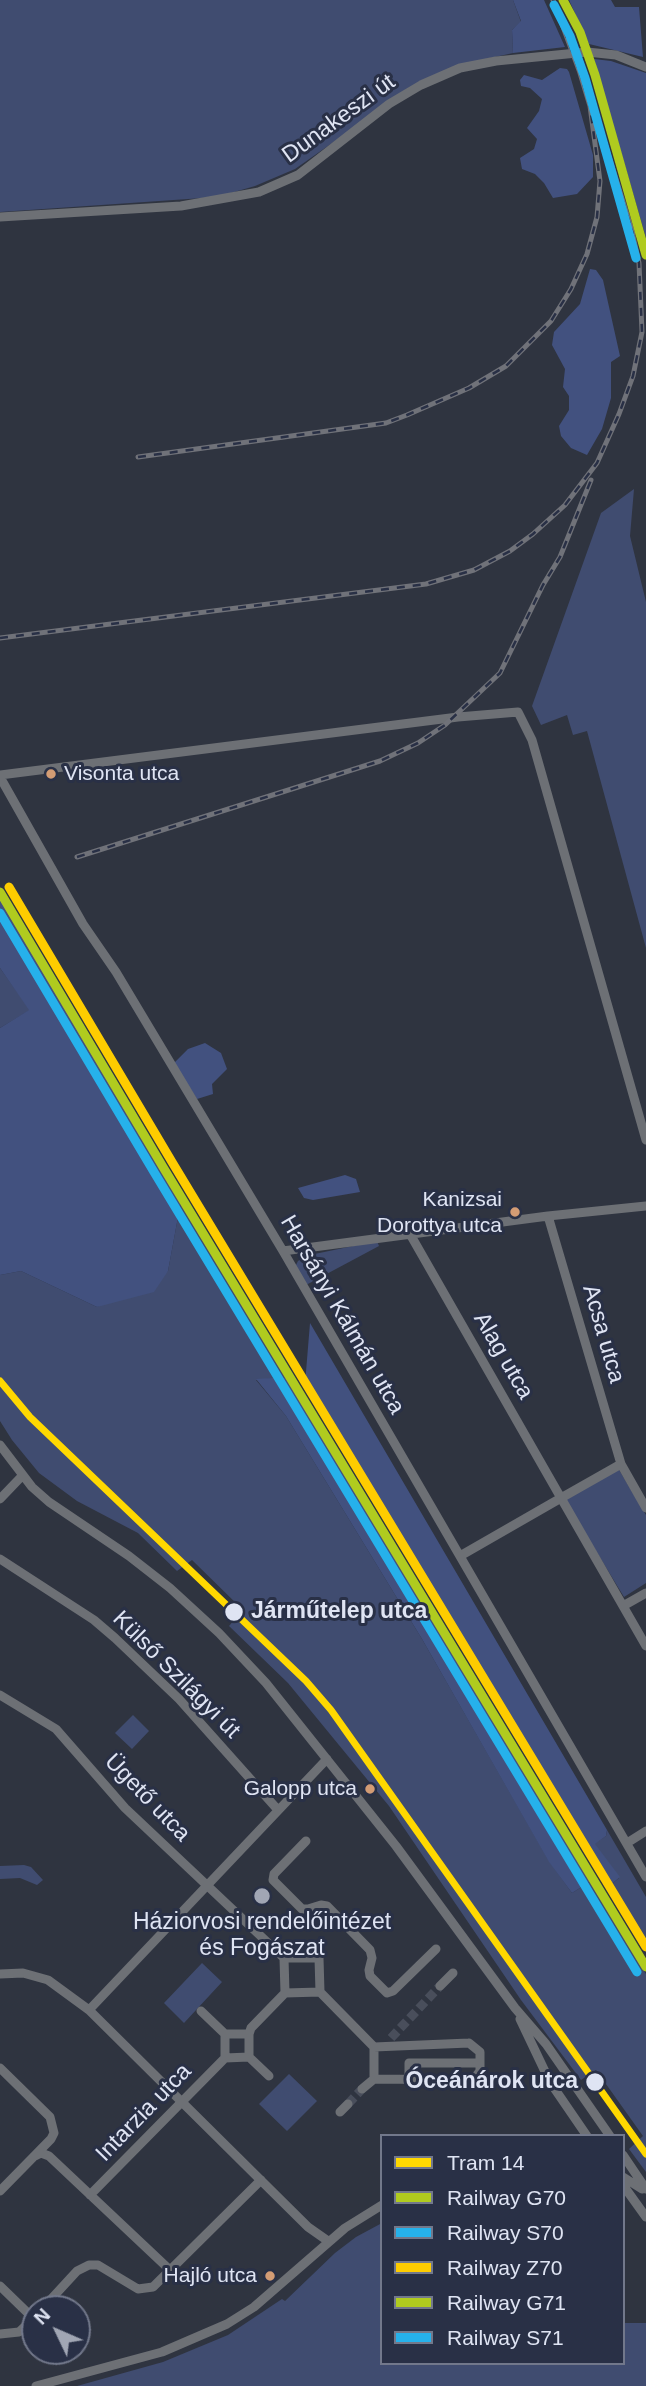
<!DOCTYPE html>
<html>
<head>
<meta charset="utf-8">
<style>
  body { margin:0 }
  #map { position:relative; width:646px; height:2386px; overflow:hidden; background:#2f3440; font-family:Arial,sans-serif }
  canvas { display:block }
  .legend { position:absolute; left:380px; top:2134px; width:245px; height:231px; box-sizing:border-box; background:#293046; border:2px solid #72788b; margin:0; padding:9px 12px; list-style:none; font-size:21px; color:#dfe4f3 }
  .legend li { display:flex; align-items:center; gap:14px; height:35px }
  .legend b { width:35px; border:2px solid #72788b }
  .north { position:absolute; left:21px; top:2295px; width:70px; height:70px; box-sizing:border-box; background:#293046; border:2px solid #72788b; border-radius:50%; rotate:314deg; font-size:19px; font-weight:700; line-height:28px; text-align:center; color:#dfe4f3 }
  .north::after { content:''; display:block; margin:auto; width:24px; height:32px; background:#a1a6b4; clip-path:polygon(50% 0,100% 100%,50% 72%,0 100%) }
</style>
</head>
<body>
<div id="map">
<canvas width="646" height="2386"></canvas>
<ul class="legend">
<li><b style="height:9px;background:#ffd800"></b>Tram 14</li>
<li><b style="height:9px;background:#b0cb1f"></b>Railway G70</li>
<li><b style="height:9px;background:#26b1eb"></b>Railway S70</li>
<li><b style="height:9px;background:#fecc00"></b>Railway Z70</li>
<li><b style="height:9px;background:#b0cb1f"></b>Railway G71</li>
<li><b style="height:9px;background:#26b1eb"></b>Railway S71</li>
</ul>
<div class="north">N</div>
</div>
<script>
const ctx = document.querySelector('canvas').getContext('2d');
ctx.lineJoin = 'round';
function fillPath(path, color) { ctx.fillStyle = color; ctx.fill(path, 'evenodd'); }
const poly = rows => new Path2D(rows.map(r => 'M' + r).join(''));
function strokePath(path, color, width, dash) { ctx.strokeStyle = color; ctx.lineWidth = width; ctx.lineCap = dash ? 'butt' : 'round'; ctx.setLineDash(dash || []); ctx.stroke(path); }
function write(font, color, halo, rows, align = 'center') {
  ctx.font = font + ' Arial,sans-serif'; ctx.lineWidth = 6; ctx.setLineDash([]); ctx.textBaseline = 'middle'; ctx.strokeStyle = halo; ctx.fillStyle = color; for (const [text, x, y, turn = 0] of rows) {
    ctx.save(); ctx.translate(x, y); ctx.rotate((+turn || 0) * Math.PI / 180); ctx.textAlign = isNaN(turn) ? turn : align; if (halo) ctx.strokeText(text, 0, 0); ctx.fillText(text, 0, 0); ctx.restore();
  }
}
const green = poly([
  [0,0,513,0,521,22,512,30,513,53,459,65,335,141,295,169,255,186,217,197,0,212],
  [634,489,630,536,646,602,646,948,587,731,573,735,567,715,541,725,532,706,601,513],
  [0,968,30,1010,0,1028],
  [181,1201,287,1377,256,1380,286,1416,422,1639,549,1861,572,1893,591,1881,646,1974,646,2172,629,2149,643,2136,596,2070,581,2080,521,2000,389,1806,288,1683,229,1626,243,1610,192,1560,177,1571,138,1533,77,1501,39,1473,12,1440,0,1421,0,1275,21,1271,97,1307,168,1271],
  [377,1241,379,1246,306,1285,295,1267,298,1261,305,1256],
  [618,1468,646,1515,646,1583,624,1597,565,1500],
  [133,1715,149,1731,132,1749,115,1733],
  [607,1830,646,1897,646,1949,608,1887,619,1878,594,1844,606,1836],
  [24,1865,31,1867,43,1880,37,1885,20,1878,0,1879,0,1866],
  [202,1963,222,1982,184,2023,164,2003],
  [289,2074,317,2101,287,2131,259,2104],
  [382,2223,382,2363,623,2363,623,2323,646,2323,646,2386,77,2386,163,2362,228,2335,282,2299,285,2301,335,2253,356,2237]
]);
const forest = poly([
  [513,0,544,0,565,47,513,53,512,30,521,21],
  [569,0,611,0,615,7,639,7,643,57,589,44],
  [594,59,611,61,646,73,646,238],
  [560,68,567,69,569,72,593,155,593,177,577,194,553,198,544,183,535,174,522,169,520,158,534,149,537,139,527,128,539,111,542,99,530,88,521,86,520,80,524,75,542,80],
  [590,269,596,270,603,280,620,356,611,362,611,398,602,429,587,455,571,448,561,436,559,426,569,410,569,396,563,387,565,369,552,345,554,332,580,304],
  [0,898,181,1201,168,1271,154,1292,97,1307,21,1271,0,1275,0,1028,29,1010,0,968],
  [205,1043,221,1053,227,1069,212,1084,213,1094,197,1099,174,1063,188,1049],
  [345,1175,356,1179,360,1192,313,1200,304,1198,298,1188],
  [310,1323,607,1830,606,1836,595,1844,620,1877,608,1887,305,1384],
  [287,1377,591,1881,572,1893,549,1862,422,1639,286,1416,256,1379]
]);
const minorTunnel = poly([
  [391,2038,440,1986],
  [348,2104,362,2089]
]);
const minor = poly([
  [0,217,181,206,259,192,298,175,389,104,421,85,460,68,496,61,587,52,616,55,646,67],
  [0,775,458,717,518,712,532,740,646,1140],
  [0,777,83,924,116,972,283,1251,646,1877],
  [548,1216,621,1464],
  [410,1234,561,1498,460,1556],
  [283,1251,548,1216,646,1206],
  [0,1445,32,1487,49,1502,129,1556,170,1588,219,1633,266,1683,396,1846,515,2008,546,2044,610,2136],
  [0,1499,22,1476],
  [646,1508,621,1464,561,1498,646,1646],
  [0,1559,94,1620,115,1638,179,1699,278,1810],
  [623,1606,646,1593],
  [0,1695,56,1729,125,1808,284,1958],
  [306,1841,274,1874,273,1880,302,1909,308,1909,321,1905,327,1906,370,1950,372,1958,369,1970,370,1976,387,1993,393,1991,436,1949],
  [627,1843,646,1831],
  [0,1974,23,1973,48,1980,89,2010,308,2227,328,2241],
  [440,1986,453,1973],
  [320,1992,374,2047],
  [89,2010,327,1759],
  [201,2011,225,2034],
  [520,2019,550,2082,587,2136],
  [225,2034,249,2034,249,2057,225,2058,225,2034],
  [249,2034,251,2028,285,1993,320,1992,319,1958,284,1958,285,1993],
  [469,2043,480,2052,480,2071,473,2080,374,2079,374,2047,469,2043],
  [249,2057,269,2076],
  [0,2068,50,2117,54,2133,51,2139,0,2191],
  [409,2080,409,2063,480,2063],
  [362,2089,374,2079],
  [340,2112,348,2104],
  [623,2155,646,2189],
  [35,2156,41,2153,49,2156,171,2271],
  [623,2177,642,2189],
  [623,2185,646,2217],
  [90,2195,225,2058],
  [0,2286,33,2318],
  [42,2309,77,2271,89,2265,98,2265,138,2289,153,2287,261,2180],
  [0,2334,19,2332,35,2317],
  [36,2386,162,2352,227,2324,254,2307,345,2228,382,2205]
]);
const rail = poly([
  [553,0,583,81],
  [599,124,633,234],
  [138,457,386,423,407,415,469,388,506,366,551,321,571,289,587,254,597,217,600,181,590,106,580,73],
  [0,638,426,584,474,570,510,551,533,534,565,505,597,463,619,414,633,376,642,332,639,263,631,227],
  [77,857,380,761,418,743,445,725,500,673,543,585,560,557,591,480]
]);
const rail1 = poly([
  [0,892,163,1167,646,1967]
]);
const rail2 = poly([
  [0,913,154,1172,637,1972]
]);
const rail3 = poly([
  [9,887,172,1162,646,1947]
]);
const rail4 = poly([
  [563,0,580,32,595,75,646,255]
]);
const rail5 = poly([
  [554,5,570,36,585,78,636,258]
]);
const tram1 = poly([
  [0,1381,30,1417,306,1681,331,1710,646,2154]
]);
const markers = [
  [51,774,6,"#d39c74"],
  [515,1212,6,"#d39c74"],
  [234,1612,10,"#dfe4f3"],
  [370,1789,6,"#d39c74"],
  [262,1896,9,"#a1a6b4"],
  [595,2082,10,"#dfe4f3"],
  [270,2276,6,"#d39c74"]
];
const busNames = [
  ["Visonta utca",64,774,"left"],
  ["Kanizsai",502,1200],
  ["Dorottya utca",502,1226],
  ["Galopp utca",357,1789],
  ["Hajló utca",257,2276]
];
const streetNames = [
  ["Dunakeszi út",339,119,-36],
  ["Harsányi Kálmán utca",342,1315,60],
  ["Acsa utca",603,1334,74],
  ["Alag utca",503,1356,60],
  ["Külső Szilágyi út",176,1675,45],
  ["Ügető utca",147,1798,46],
  ["Intarzia utca",144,2113,-46]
];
const stopNames = [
  ["Járműtelep utca",251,1612],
  ["Óceánárok utca",578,2082,"right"]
];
const poiNames = [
  ["Háziorvosi rendelőintézet",262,1923],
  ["és Fogászat",262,1949]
];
fillPath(green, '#404c70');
fillPath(forest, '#42517f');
strokePath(minorTunnel, '#494e5b', 9, [9, 4.5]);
strokePath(minor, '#6d7075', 9);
strokePath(rail, '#707279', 5);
strokePath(rail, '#293046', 2.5, [8]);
strokePath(rail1, '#b0cb1f', 9);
strokePath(rail2, '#26b1eb', 9);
strokePath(rail3, '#fecc00', 9);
strokePath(rail4, '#b0cb1f', 9);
strokePath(rail5, '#26b1eb', 9);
strokePath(tram1, '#ffd800', 7);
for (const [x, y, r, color] of markers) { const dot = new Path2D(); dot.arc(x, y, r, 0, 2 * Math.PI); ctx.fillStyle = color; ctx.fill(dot); strokePath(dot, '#293046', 2.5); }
write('21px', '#dfe4f3', '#293046', busNames, 'right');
write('23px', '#dfe4f3', '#293046', streetNames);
write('bold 23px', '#dfe4f3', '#293046', stopNames, 'left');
write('23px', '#dfe4f3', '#293046', poiNames);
</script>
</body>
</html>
